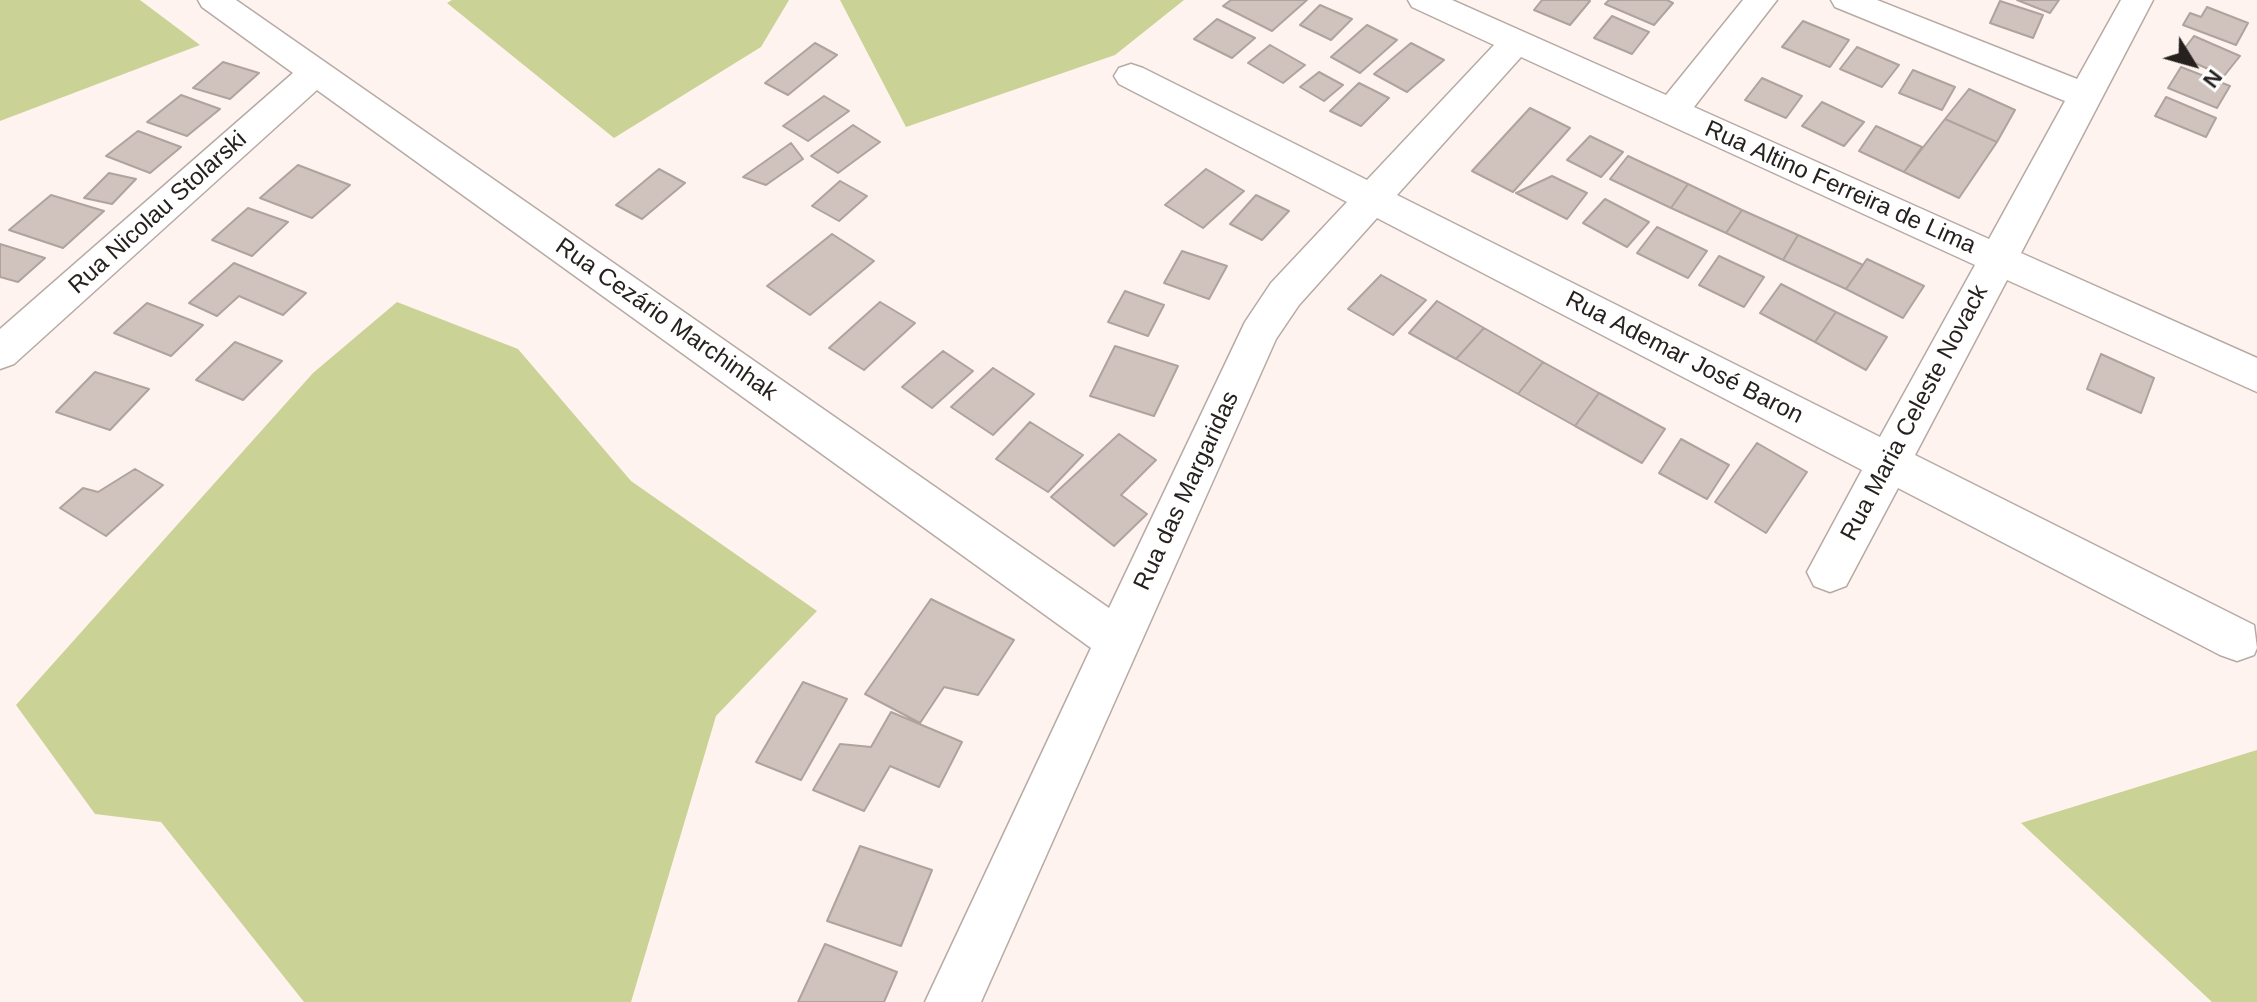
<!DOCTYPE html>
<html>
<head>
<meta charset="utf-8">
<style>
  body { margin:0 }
  #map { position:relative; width:2257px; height:1002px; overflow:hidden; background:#fef3ef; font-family:Helvetica,sans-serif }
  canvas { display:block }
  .north { position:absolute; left:2153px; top:24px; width:80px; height:80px; -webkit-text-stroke:6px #fff; paint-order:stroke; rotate:127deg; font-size:22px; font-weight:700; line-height:32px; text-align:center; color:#26211f }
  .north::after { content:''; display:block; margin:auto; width:28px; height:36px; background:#26211f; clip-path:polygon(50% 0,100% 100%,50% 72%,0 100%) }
</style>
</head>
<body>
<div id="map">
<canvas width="2257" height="1002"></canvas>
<div class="north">N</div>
</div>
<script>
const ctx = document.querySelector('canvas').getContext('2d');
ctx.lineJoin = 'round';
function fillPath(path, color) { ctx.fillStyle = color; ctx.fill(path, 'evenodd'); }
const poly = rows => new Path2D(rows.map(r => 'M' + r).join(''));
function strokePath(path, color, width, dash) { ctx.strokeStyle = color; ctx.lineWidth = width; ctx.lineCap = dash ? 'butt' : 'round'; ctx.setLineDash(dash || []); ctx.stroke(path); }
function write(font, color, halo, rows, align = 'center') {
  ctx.font = font + ' Helvetica,sans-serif'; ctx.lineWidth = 6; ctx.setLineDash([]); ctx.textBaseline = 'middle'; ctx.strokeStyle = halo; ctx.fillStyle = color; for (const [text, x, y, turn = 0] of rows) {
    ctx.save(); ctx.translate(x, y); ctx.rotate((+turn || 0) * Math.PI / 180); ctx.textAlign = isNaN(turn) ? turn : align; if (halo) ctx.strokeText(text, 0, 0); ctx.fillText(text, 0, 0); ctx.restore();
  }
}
const green = poly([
  [0,0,140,0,200,45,0,121],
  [452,0,789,0,761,47,614,138,447,3],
  [840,0,1184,0,1115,55,906,127],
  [397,302,518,349,631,481,817,611,716,716,631,1002,304,1002,161,822,95,814,16,705,313,373],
  [2257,750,2257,1002,2212,1002,2021,823]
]);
const building = poly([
  [1231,0,1307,0,1272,31,1223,6,1231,0],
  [1542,0,1587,0,1590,1,1570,25,1534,10,1542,0],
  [1609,0,1667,0,1673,3,1654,25,1605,4,1609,0],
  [2017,0,2059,0,2050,13,2017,0],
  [2000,1,2043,15,2033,38,1990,23,2000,1],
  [1320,5,1352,19,1331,40,1300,25,1320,5],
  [2207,7,2248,23,2236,45,2183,25,2190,13,2201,17,2207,7],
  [1612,16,1649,32,1632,54,1594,38,1612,16],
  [1217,19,1255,38,1232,58,1194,39,1217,19],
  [1803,21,1849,40,1830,67,1782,47,1803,21],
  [1367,25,1397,40,1360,73,1331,57,1367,25],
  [2194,36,2240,56,2224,76,2179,56,2194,36],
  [815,43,837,55,788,95,765,83,815,43],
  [1411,43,1444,60,1407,92,1374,74,1411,43],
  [1270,45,1305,65,1283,83,1248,63,1270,45],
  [1857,47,1899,65,1882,87,1840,69,1857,47],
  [223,62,259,73,230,99,193,88,223,62],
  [2181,67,2230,86,2217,108,2168,88,2181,67],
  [1913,70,1955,87,1942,110,1899,93,1913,70],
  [1319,72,1343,85,1324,101,1300,87,1319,72],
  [1762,78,1802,96,1786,118,1745,100,1762,78],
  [1359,83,1389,98,1361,126,1330,111,1359,83],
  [1969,89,2015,110,1997,142,1945,119,1969,89],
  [181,95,220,109,187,136,147,122,181,95],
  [824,96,849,111,808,141,783,126,824,96],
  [2166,97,2216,118,2206,137,2155,116,2166,97],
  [1822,102,1864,122,1844,146,1802,126,1822,102],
  [1530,108,1570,128,1513,192,1472,171,1530,108],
  [1945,119,1997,142,1959,198,1904,172,1945,119],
  [853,125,880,142,838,173,811,156,853,125],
  [1876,126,1922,147,1904,172,1859,151,1876,126],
  [138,131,181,147,150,173,106,156,138,131],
  [1590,136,1623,152,1601,177,1567,160,1590,136],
  [791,143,803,159,766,185,743,177,791,143],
  [1628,156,1688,184,1671,208,1610,179,1628,156],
  [298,165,350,185,312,218,260,198,298,165],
  [659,169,685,183,642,219,616,205,659,169],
  [1206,169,1244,191,1203,228,1165,205,1206,169],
  [109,173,136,179,112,204,84,198,109,173],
  [1552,176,1587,193,1567,219,1516,193,1552,176],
  [840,181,867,196,839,221,812,206,840,181],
  [1688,184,1742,210,1726,233,1671,208,1688,184],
  [51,195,104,211,63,248,9,230,51,195],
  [1256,195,1289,211,1262,240,1230,224,1256,195],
  [1605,199,1649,222,1627,247,1583,223,1605,199],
  [248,208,288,222,252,256,212,240,248,208],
  [1742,210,1798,235,1783,260,1726,233,1742,210],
  [1657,227,1707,251,1688,278,1637,253,1657,227],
  [832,234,874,261,810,315,767,286,832,234],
  [1798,235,1863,265,1846,289,1783,260,1798,235],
  [0,244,45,258,18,282,0,277,0,244],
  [1182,251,1227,266,1209,299,1164,283,1182,251],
  [1719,256,1764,277,1744,307,1699,285,1719,256],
  [1867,259,1924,286,1903,318,1846,289,1867,259],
  [234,263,306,293,283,315,239,296,217,316,189,303,234,263],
  [1381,275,1426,300,1393,335,1348,309,1381,275],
  [1781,284,1836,312,1815,342,1760,313,1781,284],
  [1125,291,1164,305,1148,336,1108,322,1125,291],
  [1437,301,1484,328,1456,359,1409,333,1437,301],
  [880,302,915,323,864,370,829,348,880,302],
  [147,303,203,325,171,356,114,333,147,303],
  [1836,312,1887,337,1866,370,1815,342,1836,312],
  [1484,328,1543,362,1518,394,1456,359,1484,328],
  [235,342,282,361,243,400,196,380,235,342],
  [1115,346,1178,366,1154,416,1090,396,1115,346],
  [943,351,973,371,932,408,902,387,943,351],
  [2101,354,2154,378,2141,413,2087,389,2101,354],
  [1543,362,1599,393,1575,426,1518,394,1543,362],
  [993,368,1034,394,993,435,951,407,993,368],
  [95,372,149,389,110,430,56,412,95,372],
  [1599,393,1665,429,1642,463,1575,426,1599,393],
  [1030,422,1083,455,1048,492,996,459,1030,422],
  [1119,434,1156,460,1121,495,1147,514,1114,546,1051,497,1119,434],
  [1681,439,1729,465,1707,499,1659,473,1681,439],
  [1757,443,1807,472,1766,533,1715,502,1757,443],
  [135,469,163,485,106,536,60,508,83,488,98,492,135,469],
  [931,599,1014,640,978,695,944,687,920,723,865,694,931,599],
  [803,682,847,699,801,780,756,762,803,682],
  [891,712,962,742,939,787,890,766,864,811,813,790,840,744,871,747,891,712],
  [860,846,932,870,901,946,827,921,860,846],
  [825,944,897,972,884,1002,798,1002,825,944]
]);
const street = poly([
  [198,0,236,0,1109,608,1245,322,1271,283,1347,202,1119,84,1114,76,1119,68,1131,64,1143,68,1367,180,1494,45,1412,7,1408,0,1452,0,1666,95,1743,0,1777,0,1694,107,1989,239,2065,101,1835,7,1831,0,1877,0,2077,79,2121,0,2153,0,2021,253,2257,358,2257,392,2007,280,1915,455,2254,625,2257,648,2254,655,2237,661,2220,655,1898,488,1846,586,1830,592,1814,586,1807,572,1862,470,1377,218,1299,305,1276,339,981,1002,925,1002,1091,648,317,90,14,364,0,369,0,329,293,73,202,7,198,0],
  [1521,57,1975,265,1880,437,1397,195,1521,57]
]);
const streetNames = [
  ["Rua Altino Ferreira de Lima",1840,188,24],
  ["Rua Nicolau Stolarski",158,213,-42],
  ["Rua Cezário Marchinhak",666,320,35],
  ["Rua Ademar José Baron",1684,358,27],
  ["Rua Maria Celeste Novack",1915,413,-62],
  ["Rua das Margaridas",1187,491,-65]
];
fillPath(green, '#cbd295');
fillPath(building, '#d0c3bd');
strokePath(building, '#afa39d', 2);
strokePath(street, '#b7aaa5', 3);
fillPath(street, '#fff');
write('24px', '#26211f', '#fff', streetNames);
</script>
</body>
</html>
